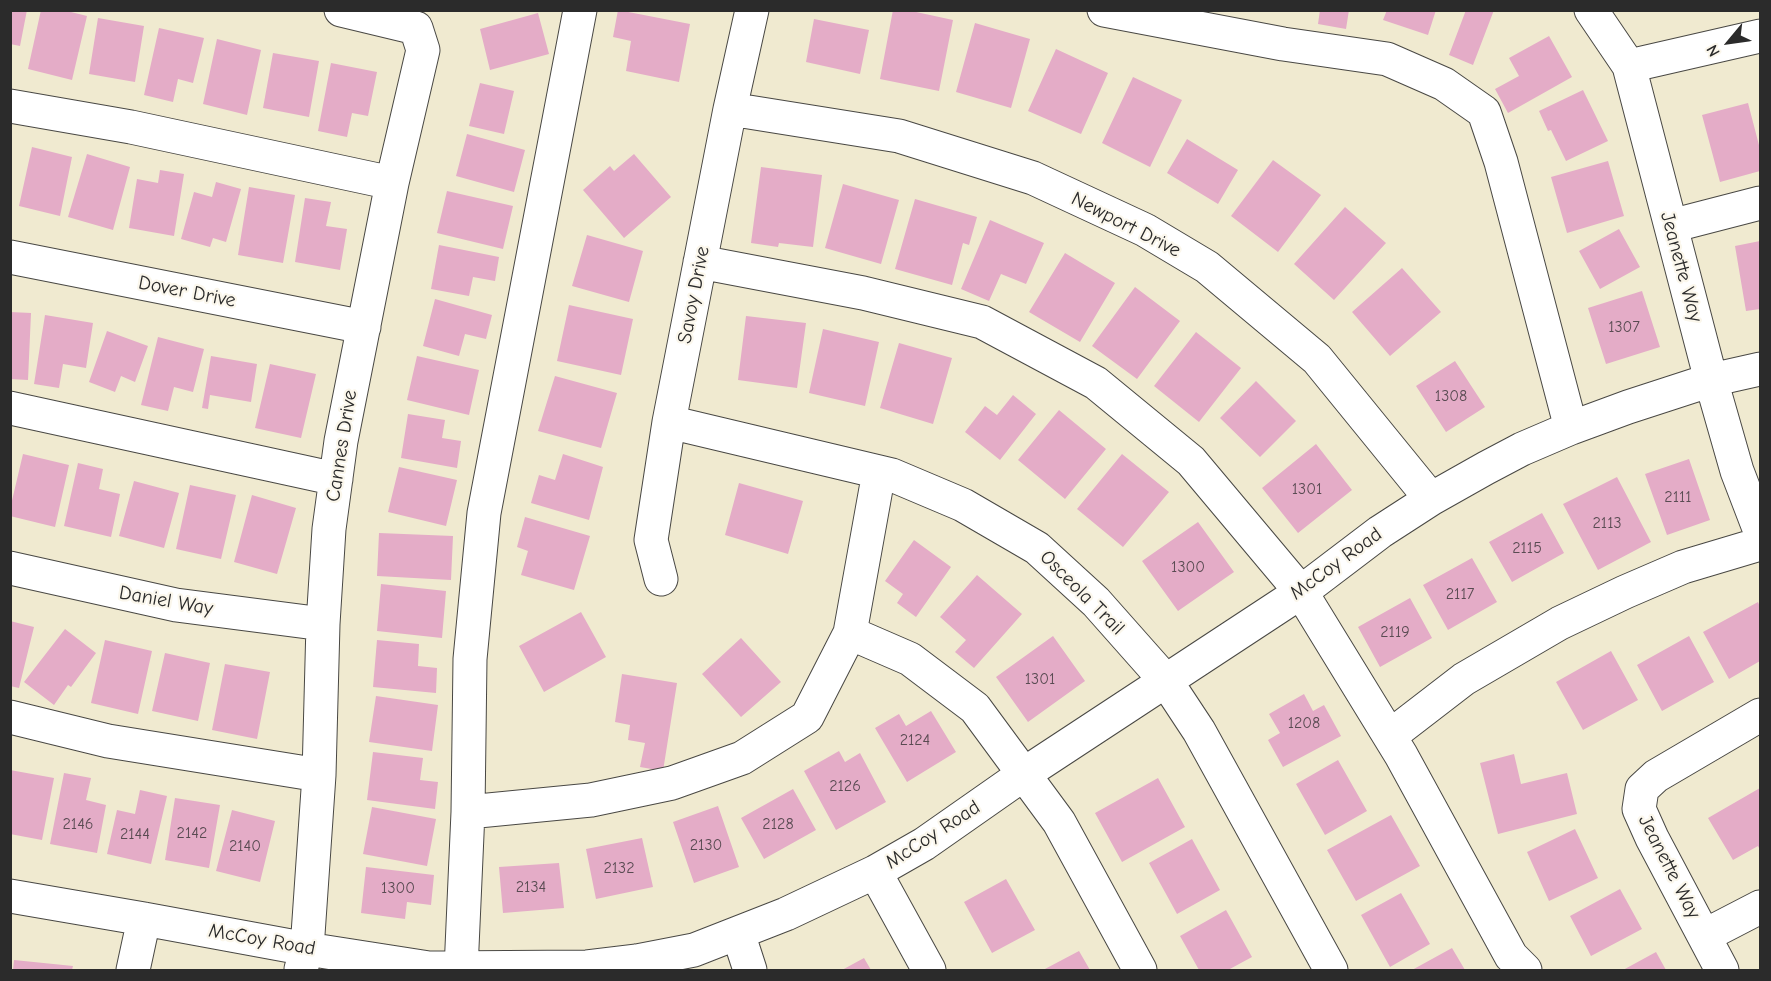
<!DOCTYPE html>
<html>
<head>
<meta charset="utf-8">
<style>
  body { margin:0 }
  #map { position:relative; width:1771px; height:981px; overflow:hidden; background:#f0ead0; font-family:"Comic Neue",sans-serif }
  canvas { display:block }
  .frame { position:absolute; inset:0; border:12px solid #2b2b2b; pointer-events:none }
  .north { position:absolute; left:1699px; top:12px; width:60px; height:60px; -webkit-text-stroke:4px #fbf7ec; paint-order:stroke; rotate:241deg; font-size:16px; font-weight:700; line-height:24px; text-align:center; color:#2b2b2b }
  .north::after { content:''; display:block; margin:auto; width:21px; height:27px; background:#2b2b2b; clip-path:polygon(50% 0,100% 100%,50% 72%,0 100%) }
</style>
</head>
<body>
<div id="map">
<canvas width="1771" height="981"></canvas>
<div class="frame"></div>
<div class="north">N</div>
</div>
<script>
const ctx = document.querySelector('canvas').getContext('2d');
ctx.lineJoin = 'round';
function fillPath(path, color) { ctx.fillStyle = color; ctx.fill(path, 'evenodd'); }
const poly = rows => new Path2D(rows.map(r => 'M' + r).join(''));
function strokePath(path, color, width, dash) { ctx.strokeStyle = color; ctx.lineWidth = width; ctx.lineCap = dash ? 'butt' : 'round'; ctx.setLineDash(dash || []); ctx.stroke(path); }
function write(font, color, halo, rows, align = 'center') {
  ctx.font = font + ' "Comic Neue",sans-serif'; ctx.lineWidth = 4.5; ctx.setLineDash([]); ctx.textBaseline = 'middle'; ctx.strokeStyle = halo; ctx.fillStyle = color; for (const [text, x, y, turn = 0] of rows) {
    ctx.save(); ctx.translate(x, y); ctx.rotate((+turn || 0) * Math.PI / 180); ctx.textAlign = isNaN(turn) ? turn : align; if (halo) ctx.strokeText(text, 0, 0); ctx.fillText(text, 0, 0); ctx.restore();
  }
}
const building = poly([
  [10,10,27,10,20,46,10,44],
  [41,10,63,10,87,16,72,80,28,69],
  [618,10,690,24,679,82,626,71,631,41,613,37],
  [893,10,907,10,953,20,939,91,880,79],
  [1320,10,1349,10,1346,29,1318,24],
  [1387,10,1436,10,1428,35,1383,20],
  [1466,10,1494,10,1473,65,1449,55],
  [538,13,549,54,490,70,480,29],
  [98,18,144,26,135,82,89,74],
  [814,19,869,30,860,74,806,62],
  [975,23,1030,39,1011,108,956,92],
  [159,28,204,38,193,83,178,79,173,102,144,95],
  [1549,36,1572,77,1508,113,1495,89,1519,76,1509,58],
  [217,39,261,50,247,115,203,104],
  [1056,49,1108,73,1081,134,1028,111],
  [273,53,319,61,309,117,263,108],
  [331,63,377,72,368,116,352,113,347,137,318,131],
  [1133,77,1182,100,1150,167,1102,143],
  [480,83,514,91,504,134,469,126],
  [1583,90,1608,141,1566,161,1551,130,1548,131,1539,111],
  [1748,103,1760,149,1760,171,1720,182,1702,115],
  [467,134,525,150,514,192,456,176],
  [1187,139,1238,170,1218,204,1167,173],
  [32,147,72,157,60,216,19,206],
  [87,154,130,167,113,230,68,217],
  [634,154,671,197,624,238,583,190,610,166,614,171],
  [1273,160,1321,195,1278,252,1231,216],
  [1608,161,1624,216,1567,233,1551,177],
  [761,167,822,175,813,247,779,243,778,247,751,243],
  [160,170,184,174,174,236,129,228,137,179,158,183],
  [216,182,241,189,226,242,213,238,210,247,181,239,194,192,212,197],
  [843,184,899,200,881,264,825,248],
  [249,187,295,195,283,263,238,255],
  [447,191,513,206,503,249,437,233],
  [305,198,331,202,326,226,347,229,340,270,295,262],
  [915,199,977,217,969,245,963,243,952,285,895,269],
  [1345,207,1386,243,1334,300,1294,264],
  [990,220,1044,243,1026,284,1001,274,989,301,961,289],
  [1619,229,1640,267,1600,289,1579,251],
  [587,235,643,251,629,302,572,286],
  [1760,241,1760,309,1746,311,1735,246],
  [439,245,499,257,495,281,473,277,469,296,431,289],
  [1065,253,1115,283,1080,342,1029,312],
  [1402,268,1441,312,1390,356,1352,312],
  [1135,287,1180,321,1137,379,1092,346],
  [1642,291,1660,347,1606,364,1588,308],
  [435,299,492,315,486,339,465,334,459,356,423,346],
  [569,305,633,319,621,375,557,361],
  [10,312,31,313,28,380,10,379],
  [45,315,93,323,86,368,63,364,59,388,34,384],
  [746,316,806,323,797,388,738,380],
  [823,329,879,342,865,406,809,393],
  [107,331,148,346,135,382,121,376,115,392,89,382],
  [1196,332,1241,368,1199,422,1154,386],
  [158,337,204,349,193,392,174,387,168,411,141,405],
  [899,343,952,358,933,424,880,408],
  [211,356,257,364,251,402,210,395,208,409,202,408],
  [417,356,479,370,469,415,407,400],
  [1455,361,1485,407,1446,432,1416,386],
  [270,364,316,374,301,438,255,428],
  [555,376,617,393,601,448,538,431],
  [1256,381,1296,421,1260,457,1220,418],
  [1013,395,1036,414,1000,460,965,432,985,406,997,415],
  [1059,410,1106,449,1065,499,1018,460],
  [408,414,445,420,442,438,461,441,457,468,401,458],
  [1316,444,1352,490,1298,533,1262,488],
  [23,454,69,465,55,527,10,516,10,509],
  [563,454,603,467,589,520,531,503,539,475,555,480],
  [1122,454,1169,492,1123,547,1077,509],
  [1689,459,1710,520,1667,535,1645,474],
  [78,463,103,469,99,489,120,494,111,537,64,526],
  [399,467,457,480,446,526,388,512],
  [1617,477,1651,542,1598,570,1563,504],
  [134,481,179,493,164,548,119,536],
  [739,483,803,501,788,554,725,535],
  [190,485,236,495,221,559,176,549],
  [252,495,296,508,277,574,234,562],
  [1542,513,1564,553,1512,582,1489,542],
  [525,517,590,536,574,590,521,575,528,551,517,547],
  [1198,522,1234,572,1178,611,1142,561],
  [379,533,453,536,451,580,377,576],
  [914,540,951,567,916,617,897,603,903,594,885,581],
  [1472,558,1497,602,1448,630,1423,585],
  [977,575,1022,614,974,668,955,652,966,640,940,617],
  [381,584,446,591,442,638,377,631],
  [1410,598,1432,638,1380,667,1358,627],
  [1758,602,1760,607,1760,661,1729,679,1703,632],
  [581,612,606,657,544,692,519,646],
  [10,621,34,627,19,688,10,686],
  [65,629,96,653,71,687,68,685,54,705,24,682],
  [1053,636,1085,681,1028,722,996,677],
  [1689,636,1714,682,1662,711,1637,665],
  [741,638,781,682,741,717,702,674],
  [105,640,152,651,138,714,91,703],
  [377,640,419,644,418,666,437,668,436,693,373,687],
  [1611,651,1638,700,1583,730,1556,682],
  [165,653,210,663,198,721,152,711],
  [225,664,270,672,257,739,212,730],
  [622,674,677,683,663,771,640,767,645,743,628,740,630,725,615,722],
  [1304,694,1313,711,1324,705,1341,736,1283,767,1268,740,1280,733,1269,714],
  [376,696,438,705,432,751,369,742],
  [931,711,956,752,907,782,875,728,899,714,906,726],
  [839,751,845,762,860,753,886,802,836,830,804,771],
  [373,752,423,758,420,780,438,782,435,809,367,800],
  [1514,754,1521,784,1567,773,1577,814,1498,834,1480,763],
  [1338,760,1367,811,1325,835,1296,784],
  [10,770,54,778,42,840,10,834],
  [64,773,91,778,86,800,106,805,97,853,50,844],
  [1158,778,1185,827,1122,862,1095,813],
  [1760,788,1760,850,1758,846,1733,860,1708,818],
  [793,789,816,830,764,859,741,818],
  [140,790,167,796,151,864,107,854,117,810,135,814],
  [175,798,220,805,209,868,165,860],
  [718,806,739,867,694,883,673,822],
  [372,807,436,819,427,866,363,854],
  [232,810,275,821,260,882,216,871],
  [1391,815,1420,866,1356,901,1327,850],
  [1575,829,1598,878,1549,901,1527,852],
  [642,838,653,887,596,899,586,849],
  [1192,839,1220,890,1177,914,1149,863],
  [559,863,564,908,503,913,499,867],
  [366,867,434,875,431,905,407,902,405,919,361,913],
  [1006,879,1035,930,992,953,964,902],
  [1620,889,1642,929,1591,956,1570,916],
  [1401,893,1430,944,1390,967,1361,915],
  [1226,910,1252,957,1228,970,1199,970,1180,936],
  [1452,948,1465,970,1412,970],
  [1079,951,1090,970,1043,970],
  [1656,952,1666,970,1623,970],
  [864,958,871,970,842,970],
  [14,960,73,966,72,970,13,970]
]);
const minor = poly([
  [1104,10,1283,44,1387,59,1444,84,1484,112,1501,162,1571,428],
  [1591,10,1629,66,1711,380,1737,471,1760,531],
  [1629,66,1760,36],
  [10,106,131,127,392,183],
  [730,109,899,136,1033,178,1145,230,1207,267,1317,359,1431,499],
  [1671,226,1760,203],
  [10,257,364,327],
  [700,262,863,293,982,322,1096,383,1191,461,1301,592,1401,755,1511,956,1525,970],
  [10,408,336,479],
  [669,422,892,475,963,505,1037,548,1096,602,1166,681,1199,731,1331,970],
  [10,568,176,605,323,624],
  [661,579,651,540,669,422,730,109,752,10],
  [850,633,910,659,975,708,1059,822,1140,970],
  [10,717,108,741,319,775],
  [1390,736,1464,679,1560,623,1625,592,1683,567,1760,544],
  [468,812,591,800,672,783,742,758,807,717,850,633,879,472],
  [875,872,929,970],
  [10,896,144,919,307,949,429,968,587,967,637,961,694,950,786,914,875,872,924,844,1024,774,1301,592,1380,532,1431,499,1486,468,1522,449,1571,428,1628,407,1711,380,1760,369],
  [738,933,750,970],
  [1704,936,1760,907],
  [301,969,307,949,319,775,323,624,329,529,341,441,392,183,423,50,416,28,341,10],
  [133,970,144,919],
  [461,970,468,812,470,659,484,513,580,10],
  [1722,970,1652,838,1639,809,1642,789,1656,776,1760,715]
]);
const numberNames = [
  ["1307",1624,327],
  ["1308",1451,396],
  ["1301",1307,489],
  ["2111",1678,497],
  ["2113",1607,523],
  ["2115",1527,548],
  ["1300",1188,567],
  ["2117",1460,594],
  ["2119",1395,632],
  ["1301",1040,679],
  ["1208",1304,723],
  ["2124",915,740],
  ["2126",845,786],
  ["2146",78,824],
  ["2128",778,824],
  ["2142",192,833],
  ["2144",135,834],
  ["2130",706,845],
  ["2140",245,846],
  ["2132",619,868],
  ["2134",531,887],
  ["1300",398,888]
];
const streetNames = [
  ["Newport Drive",1126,225,27],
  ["Jeanette Way",1681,267,75],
  ["Dover Drive",187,292,11],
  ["Savoy Drive",694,295,-79],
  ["Cannes Drive",342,446,-81],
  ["McCoy Road",1336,564,-36],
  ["Osceola Trail",1082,593,45],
  ["Daniel Way",166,601,10],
  ["McCoy Road",933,835,-33],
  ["Jeanette Way",1669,867,63],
  ["McCoy Road",262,940,10]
];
fillPath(building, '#e4acc7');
strokePath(minor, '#494844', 35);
strokePath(minor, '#fff', 33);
write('16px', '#594b52', null, numberNames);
write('20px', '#2b2b2b', '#fbf7ec', streetNames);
</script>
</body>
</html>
